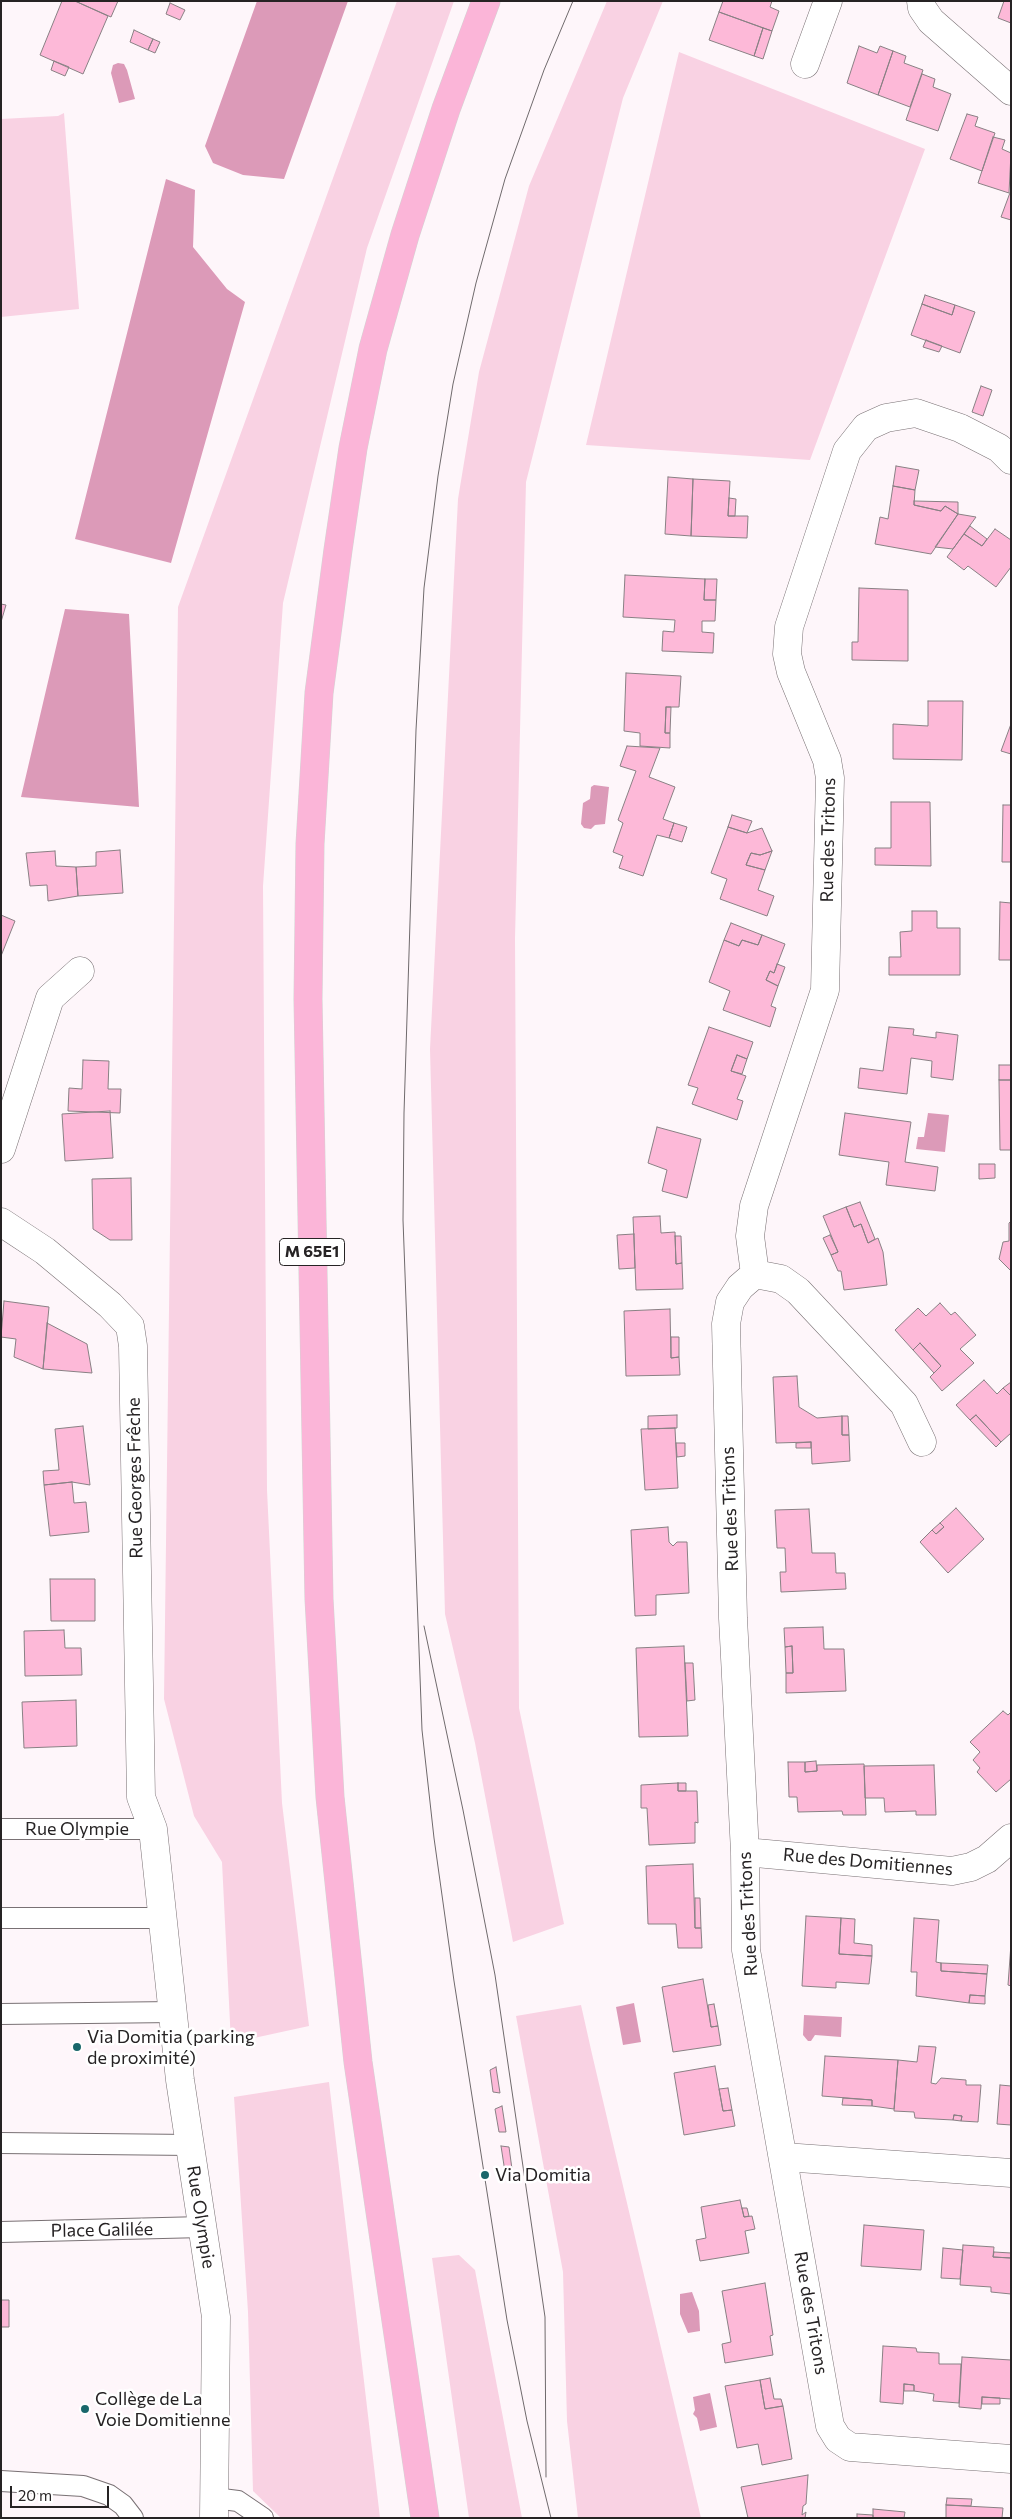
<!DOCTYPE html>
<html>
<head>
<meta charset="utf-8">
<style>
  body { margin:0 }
  #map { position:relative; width:1012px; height:2519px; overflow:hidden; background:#fef6fa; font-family:Commissioner,sans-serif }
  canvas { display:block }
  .frame { position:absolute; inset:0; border:2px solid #262324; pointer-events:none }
  .scale { position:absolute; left:10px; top:2486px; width:99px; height:22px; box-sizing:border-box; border:2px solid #262324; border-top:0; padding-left:6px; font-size:15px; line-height:18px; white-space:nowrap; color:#262324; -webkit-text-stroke:4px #fff; paint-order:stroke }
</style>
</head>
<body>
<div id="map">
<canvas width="1012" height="2519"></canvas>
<div class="frame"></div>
<div class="scale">20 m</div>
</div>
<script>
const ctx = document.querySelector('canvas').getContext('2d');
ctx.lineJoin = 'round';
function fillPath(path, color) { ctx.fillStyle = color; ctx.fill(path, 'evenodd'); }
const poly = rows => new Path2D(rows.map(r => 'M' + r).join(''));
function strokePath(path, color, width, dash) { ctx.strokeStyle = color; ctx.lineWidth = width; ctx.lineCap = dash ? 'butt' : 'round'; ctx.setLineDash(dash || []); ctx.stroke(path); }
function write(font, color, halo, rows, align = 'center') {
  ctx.font = font + ' Commissioner,sans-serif'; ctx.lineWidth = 5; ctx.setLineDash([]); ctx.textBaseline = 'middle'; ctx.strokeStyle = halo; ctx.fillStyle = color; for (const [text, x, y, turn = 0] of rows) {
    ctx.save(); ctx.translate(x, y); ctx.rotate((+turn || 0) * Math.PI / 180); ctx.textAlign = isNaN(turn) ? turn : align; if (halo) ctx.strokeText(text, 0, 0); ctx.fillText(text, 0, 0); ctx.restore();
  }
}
const green = poly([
  [397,1,454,1,367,248,283,603,263,886,267,1490,282,1803,309,2026,231,2043,222,1862,194,1816,164,1699,178,607],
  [607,1,663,1,623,98,526,482,515,938,519,1708,564,1924,513,1942,475,1743,445,1614,430,1049,458,499,479,372,529,186],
  [679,52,925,149,810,460,586,445],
  [64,113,79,309,1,317,1,119,58,116],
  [581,2005,592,2054,701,2518,578,2518,567,2421,563,2272,516,2016],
  [329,2082,380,2518,281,2518,253,2491,248,2312,234,2097],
  [459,2255,475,2270,522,2518,469,2518,432,2258]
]);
const water = poly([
  [257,1,348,1,284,179,243,175,213,163,205,146],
  [118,63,124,64,127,70,135,99,119,103,111,73,113,65],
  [166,179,195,190,193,247,227,289,245,302,171,563,75,539],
  [65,609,129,614,139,807,21,797],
  [594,785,609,787,605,824,595,825,591,829,584,828,581,824,583,803,590,799,591,787],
  [928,1113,949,1115,945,1152,916,1149,918,1137,924,1137],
  [634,2003,641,2042,623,2045,616,2007],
  [804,2015,842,2017,841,2037,815,2035,811,2041,808,2041,803,2035],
  [692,2292,699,2311,700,2331,688,2333,680,2314,680,2294],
  [710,2393,717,2427,700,2431,697,2418,693,2414,695,2410,693,2397]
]);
const building = poly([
  [62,1,75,1,108,16,83,74,40,55,62,1],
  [75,1,118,1,111,17,75,1],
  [723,1,772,1,770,7,779,11,772,31,719,12,723,1],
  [1004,1,1011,1,1011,23,998,18,1004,1],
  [170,3,185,10,180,20,166,14,170,3],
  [719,12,763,28,754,56,709,40,719,12],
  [763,28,772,31,763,59,754,56,763,28],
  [134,30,153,39,148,50,130,42,134,30],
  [153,39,160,42,155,53,148,50,153,39],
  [859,46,877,53,880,46,893,51,878,95,847,83,859,46],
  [893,51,906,56,904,63,923,70,910,107,878,95,893,51],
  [54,61,69,67,65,76,51,70,54,61],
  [922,74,935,79,933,87,951,94,938,131,906,120,922,74],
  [967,114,978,117,975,126,995,133,982,171,950,159,967,114],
  [993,137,1005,140,1002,149,1011,153,1009,193,978,183,993,137],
  [1011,190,1011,220,1001,217,1011,190],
  [925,295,955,305,952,315,922,304,925,295],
  [922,304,952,315,955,305,975,312,960,353,911,335,922,304],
  [926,340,942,346,939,352,923,347,926,340],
  [981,386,992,390,983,416,972,412,981,386],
  [896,466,919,470,915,490,893,486,896,466],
  [668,477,693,479,691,536,665,534,668,477],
  [693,479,730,481,728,516,748,516,747,538,691,536,693,479],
  [893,486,915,490,914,505,941,511,945,506,958,514,931,554,875,544,880,517,888,519,893,486],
  [729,498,736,499,735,516,728,516,729,498],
  [914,501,958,502,958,514,945,506,941,511,914,505,914,501],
  [958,514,976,517,953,549,935,547,958,514],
  [970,526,987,539,982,546,964,534,970,526],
  [995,529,1011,540,1011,567,996,587,968,566,964,570,947,557,964,534,982,546,995,529],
  [625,575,705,579,704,600,716,600,715,621,702,621,702,632,714,633,713,653,662,651,663,631,674,632,675,620,623,617,625,575],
  [705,579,717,579,716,600,704,600,705,579],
  [859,588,908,590,908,661,852,660,852,642,858,642,859,588],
  [1,604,6,605,1,622,1,604],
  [626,673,681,676,679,707,666,707,665,733,670,733,670,748,640,746,640,733,624,731,626,673],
  [928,701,963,701,962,760,893,759,893,724,928,726,928,701],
  [666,707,671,707,670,733,665,733,666,707],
  [1011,724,1011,754,1001,751,1011,724],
  [627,746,660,748,649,777,675,787,663,819,674,823,669,838,657,835,643,876,619,868,623,856,613,852,623,823,618,820,636,771,620,766,627,746],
  [891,802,930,802,931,866,875,865,875,848,891,848,891,802],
  [1003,805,1011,805,1011,862,1002,862,1003,805],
  [732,815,752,821,747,833,728,827,732,815],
  [674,823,687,827,682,842,669,838,674,823],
  [728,827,747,833,762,828,772,851,760,855,751,853,746,865,765,870,758,890,774,896,767,916,720,899,727,879,711,873,728,827],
  [120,850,123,893,78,896,76,867,96,866,96,852,120,850],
  [55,851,56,866,76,867,78,896,48,901,47,885,30,886,26,853,55,851],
  [772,851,765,870,746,865,751,853,760,855,772,851],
  [1000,902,1011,903,1011,960,999,960,1000,902],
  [912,911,937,911,937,928,960,928,960,975,889,975,889,957,901,957,900,932,912,931,912,911],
  [1,915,15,921,1,956,1,915],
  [731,923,762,935,758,945,742,940,739,946,724,940,731,923],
  [762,935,785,944,774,973,770,971,766,980,778,986,771,1006,776,1008,770,1027,723,1010,730,991,709,982,724,940,739,946,742,940,758,945,762,935],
  [777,964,785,967,778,986,766,980,770,971,774,973,777,964],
  [709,1027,753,1042,747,1059,737,1055,731,1071,746,1076,737,1099,743,1101,737,1120,692,1104,698,1088,688,1085,709,1027],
  [889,1027,914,1029,913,1035,936,1038,936,1032,958,1035,953,1080,931,1077,932,1061,911,1058,907,1094,858,1088,860,1068,883,1071,889,1027],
  [737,1055,747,1059,742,1074,731,1071,737,1055],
  [83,1060,109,1061,108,1089,121,1089,120,1113,68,1111,69,1088,82,1089,83,1060],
  [999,1065,1011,1065,1011,1080,999,1080,999,1065],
  [999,1080,1011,1080,1011,1150,1000,1150,999,1080],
  [110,1111,113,1158,65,1161,62,1114,110,1111],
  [845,1113,911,1122,905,1162,938,1167,935,1191,886,1185,889,1162,839,1155,845,1113],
  [657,1127,701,1139,687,1198,662,1191,667,1170,648,1163,657,1127],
  [979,1164,995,1164,995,1178,979,1179,979,1164],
  [131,1178,132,1240,110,1240,93,1229,92,1179,131,1178],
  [860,1202,875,1239,868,1243,861,1224,854,1227,846,1207,860,1202],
  [846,1207,854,1227,861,1224,868,1243,878,1238,883,1252,887,1285,844,1290,841,1271,838,1271,831,1255,838,1252,823,1216,846,1207],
  [660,1216,661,1233,675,1232,676,1264,682,1263,683,1289,636,1290,633,1217,660,1216],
  [1011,1221,1011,1271,999,1259,1003,1242,1009,1241,1009,1223,1011,1221],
  [634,1234,635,1268,619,1269,617,1235,634,1234],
  [830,1235,838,1252,831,1255,823,1238,830,1235],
  [675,1236,681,1236,682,1263,676,1264,675,1236],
  [4,1301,49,1307,43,1369,14,1357,16,1339,1,1337,4,1301],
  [940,1303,951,1315,955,1312,976,1335,960,1349,974,1363,942,1391,930,1377,941,1366,920,1343,913,1350,895,1330,918,1308,926,1316,940,1303],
  [670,1309,671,1358,679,1357,680,1375,626,1376,624,1311,670,1309],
  [47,1323,87,1344,92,1373,43,1369,47,1323],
  [671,1337,679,1337,679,1357,671,1358,671,1337],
  [920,1343,941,1366,934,1373,913,1350,920,1343],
  [797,1376,799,1407,817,1418,842,1416,842,1435,849,1435,850,1461,812,1464,811,1442,776,1443,773,1377,797,1376],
  [984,1380,997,1394,1003,1388,1011,1396,1011,1433,1001,1442,976,1415,970,1420,956,1405,984,1380],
  [1011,1382,1011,1396,1003,1388,1011,1382],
  [677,1415,677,1428,648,1429,648,1416,677,1415],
  [976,1415,1001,1442,996,1447,970,1420,976,1415],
  [842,1416,848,1416,849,1435,842,1435,842,1416],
  [83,1426,90,1485,72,1482,44,1485,43,1471,59,1470,55,1429,83,1426],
  [675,1428,678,1488,645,1490,641,1429,675,1428],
  [811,1442,811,1448,796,1448,796,1443,811,1442],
  [676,1443,685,1443,685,1456,677,1457,676,1443],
  [72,1482,74,1503,86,1502,89,1532,50,1536,44,1485,72,1482],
  [956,1508,984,1539,948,1573,920,1542,932,1530,936,1534,944,1527,940,1523,956,1508],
  [809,1509,812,1553,835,1553,836,1573,845,1573,846,1589,781,1592,780,1572,786,1572,785,1548,777,1548,775,1510,809,1509],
  [940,1523,944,1527,936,1534,932,1530,940,1523],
  [668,1527,669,1542,673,1546,677,1542,687,1542,689,1593,656,1595,656,1615,635,1616,631,1530,668,1527],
  [50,1579,95,1579,95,1621,51,1621,50,1579],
  [823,1627,824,1649,844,1649,846,1691,786,1693,786,1673,793,1673,792,1646,785,1647,784,1628,823,1627],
  [64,1630,65,1648,81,1648,82,1675,25,1676,24,1631,64,1630],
  [684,1646,688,1736,639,1737,636,1648,684,1646],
  [792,1646,793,1673,786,1673,785,1647,792,1646],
  [685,1663,693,1663,695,1700,687,1701,685,1663],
  [76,1700,77,1746,24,1748,22,1702,76,1700],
  [1003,1711,1008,1715,1011,1712,1011,1779,996,1792,977,1772,980,1768,973,1760,980,1752,970,1742,1003,1711],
  [816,1761,817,1771,805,1772,805,1762,816,1761],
  [788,1762,805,1762,805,1772,817,1771,817,1765,864,1764,866,1815,843,1815,842,1811,798,1812,797,1797,789,1797,788,1762],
  [934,1765,936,1815,916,1815,916,1811,885,1812,884,1798,865,1798,864,1766,934,1765],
  [678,1783,678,1791,697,1791,698,1823,695,1822,695,1843,649,1845,647,1808,641,1808,641,1785,678,1783],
  [678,1783,686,1783,686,1791,678,1791,678,1783],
  [693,1864,695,1928,701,1928,702,1948,678,1948,676,1924,648,1924,646,1866,693,1864],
  [695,1898,700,1898,701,1928,695,1928,695,1898],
  [806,1916,841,1918,839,1954,872,1956,869,1984,836,1982,836,1988,802,1986,806,1916],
  [841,1918,855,1919,854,1943,872,1945,872,1956,839,1954,841,1918],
  [914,1918,939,1920,936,1962,941,1963,941,1971,987,1974,985,1996,970,1995,969,2003,916,1996,917,1972,911,1972,914,1918],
  [1011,1944,1011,1986,1008,1985,1011,1944],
  [941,1963,988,1965,987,1974,941,1971,941,1963],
  [703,1979,711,2027,718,2026,721,2045,673,2052,662,1987,703,1979],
  [970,1995,985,1996,985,2004,969,2003,970,1995],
  [714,2004,718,2026,711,2027,708,2005,714,2004],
  [919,2046,936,2047,931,2083,936,2084,941,2078,966,2080,966,2085,981,2085,978,2122,961,2121,962,2116,954,2115,953,2120,915,2118,914,2112,894,2111,898,2060,917,2062,919,2046],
  [825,2056,898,2060,894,2109,872,2106,872,2100,822,2096,825,2056],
  [715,2066,723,2111,732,2110,735,2126,684,2135,674,2073,715,2066],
  [496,2067,500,2093,493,2092,490,2070,496,2067],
  [1000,2085,1011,2086,1011,2125,997,2124,1000,2085],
  [728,2088,732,2110,723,2111,719,2089,728,2088],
  [843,2098,872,2100,872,2106,842,2105,843,2098],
  [502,2106,506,2132,499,2132,495,2109,502,2106],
  [954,2115,962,2116,961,2121,953,2120,954,2115],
  [501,2146,509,2147,512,2169,505,2172,501,2146],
  [740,2200,744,2217,752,2216,755,2229,745,2231,749,2253,700,2261,696,2240,706,2238,701,2207,740,2200],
  [742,2208,747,2208,749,2216,744,2217,742,2208],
  [864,2225,924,2230,921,2270,861,2266,864,2225],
  [963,2245,994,2247,993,2257,1011,2258,1011,2294,991,2292,991,2287,960,2285,963,2245],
  [943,2248,963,2250,960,2279,941,2278,943,2248],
  [994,2252,1011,2253,1011,2258,993,2257,994,2252],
  [765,2283,773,2335,770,2336,773,2355,725,2363,722,2344,731,2342,722,2291,765,2283],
  [1,2300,9,2300,9,2327,1,2327,1,2300],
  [883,2346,916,2348,917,2352,939,2353,939,2364,961,2364,959,2403,933,2401,934,2394,914,2391,914,2385,904,2384,903,2404,880,2402,883,2346],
  [962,2357,1011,2360,1011,2399,982,2397,981,2409,959,2407,962,2357],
  [770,2378,774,2399,781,2399,783,2406,765,2409,760,2380,770,2378],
  [760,2380,765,2409,783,2406,792,2459,762,2465,758,2444,737,2448,725,2386,760,2380],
  [904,2384,914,2385,914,2391,904,2391,904,2384],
  [982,2397,1000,2398,1000,2404,982,2404,982,2397],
  [808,2475,806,2504,803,2506,802,2515,806,2512,805,2518,748,2518,741,2487,808,2475],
  [947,2498,972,2499,971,2506,946,2505,947,2498],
  [946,2505,1003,2508,1002,2518,946,2518,946,2505],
  [873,2509,905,2512,904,2518,873,2518,873,2509],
  [857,2514,873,2515,873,2518,857,2518,857,2514]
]);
const lane = poly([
  [1,1829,153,1829],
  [1,1918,163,1918],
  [1,2014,174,2012],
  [1,2143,191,2145],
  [1,2232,203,2227],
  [1,2481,83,2486,109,2495,123,2505,133,2518],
  [214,2498,238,2501,263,2518]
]);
const street = poly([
  [921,1,922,8,931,21,1011,91],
  [805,64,828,1],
  [1,1149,50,998,80,971],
  [1,1222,45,1251,110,1305,130,1326,133,1346,141,1797,153,1829,180,2080,216,2317,214,2518],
  [755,1274,740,1287,730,1302,726,1324,733,1618,745,1852,746,1950,830,2426,838,2439,850,2447,1011,2459],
  [755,1274,750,1236,754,1206,825,990,830,778,827,760,791,672,787,654,789,627,847,451,866,427,886,418,916,413,960,428,999,448,1011,460],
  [755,1274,781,1279,798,1291,904,1404,922,1442],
  [745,1852,952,1871,971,1867,987,1859,1011,1838],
  [784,2157,1011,2173]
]);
const primary = poly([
  [425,2518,358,2062,330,1797,319,1599,308,999,310,844,319,693,338,550,353,448,373,349,405,235,446,109,486,1]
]);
const tram = poly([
  [424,1626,463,1810,495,1975,545,2317,546,2477],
  [551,2518,527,2421,507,2320,454,1981,434,1838,422,1730,403,1220,404,1113,416,730,424,588,438,476,453,384,476,283,505,179,544,70,573,1]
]);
const markers = [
  [77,2047,5,"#19676b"],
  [485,2175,5,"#19676b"],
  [85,2409,5,"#19676b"]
];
const shields = [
  [312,1252,65]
];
const shieldNames = [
  ["M 65E1",312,1252]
];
const streetNames = [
  ["Rue des Tritons",828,840,-89],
  ["Rue Georges Frêche",135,1478,-91],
  ["Rue des Tritons",730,1509,-92],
  ["Rue Olympie",77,1829],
  ["Rue des Domitiennes",868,1862,5],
  ["Rue des Tritons",748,1914,-93],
  ["Rue Olympie",201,2217,81],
  ["Place Galilée",102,2230,-1],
  ["Rue des Tritons",811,2313,80]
];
const poiNames = [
  ["Via Domitia (parking",87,2037],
  ["de proximité)",87,2058],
  ["Via Domitia",495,2175],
  ["Collège de La",95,2399],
  ["Voie Domitienne",95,2420]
];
fillPath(green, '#f9d2e3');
fillPath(water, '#dc9ab8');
fillPath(building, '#fdb9d8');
strokePath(building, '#898084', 1);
strokePath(lane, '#797174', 22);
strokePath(street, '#797174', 29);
strokePath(primary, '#d4d3d3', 29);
strokePath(lane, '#fff', 20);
strokePath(street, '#fff', 28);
strokePath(primary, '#fbb5d8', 28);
strokePath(tram, '#6f6a6c', 1);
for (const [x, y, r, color] of markers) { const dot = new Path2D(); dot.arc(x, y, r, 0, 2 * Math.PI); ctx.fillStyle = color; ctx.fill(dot); strokePath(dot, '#fff', 2); }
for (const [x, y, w] of shields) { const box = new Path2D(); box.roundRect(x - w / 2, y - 13.5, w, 27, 4); ctx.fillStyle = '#fff'; ctx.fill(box); strokePath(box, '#262324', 1); }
write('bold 16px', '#262324', null, shieldNames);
write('18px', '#262324', '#fff', streetNames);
write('18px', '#262324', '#fff', poiNames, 'left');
</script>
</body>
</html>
